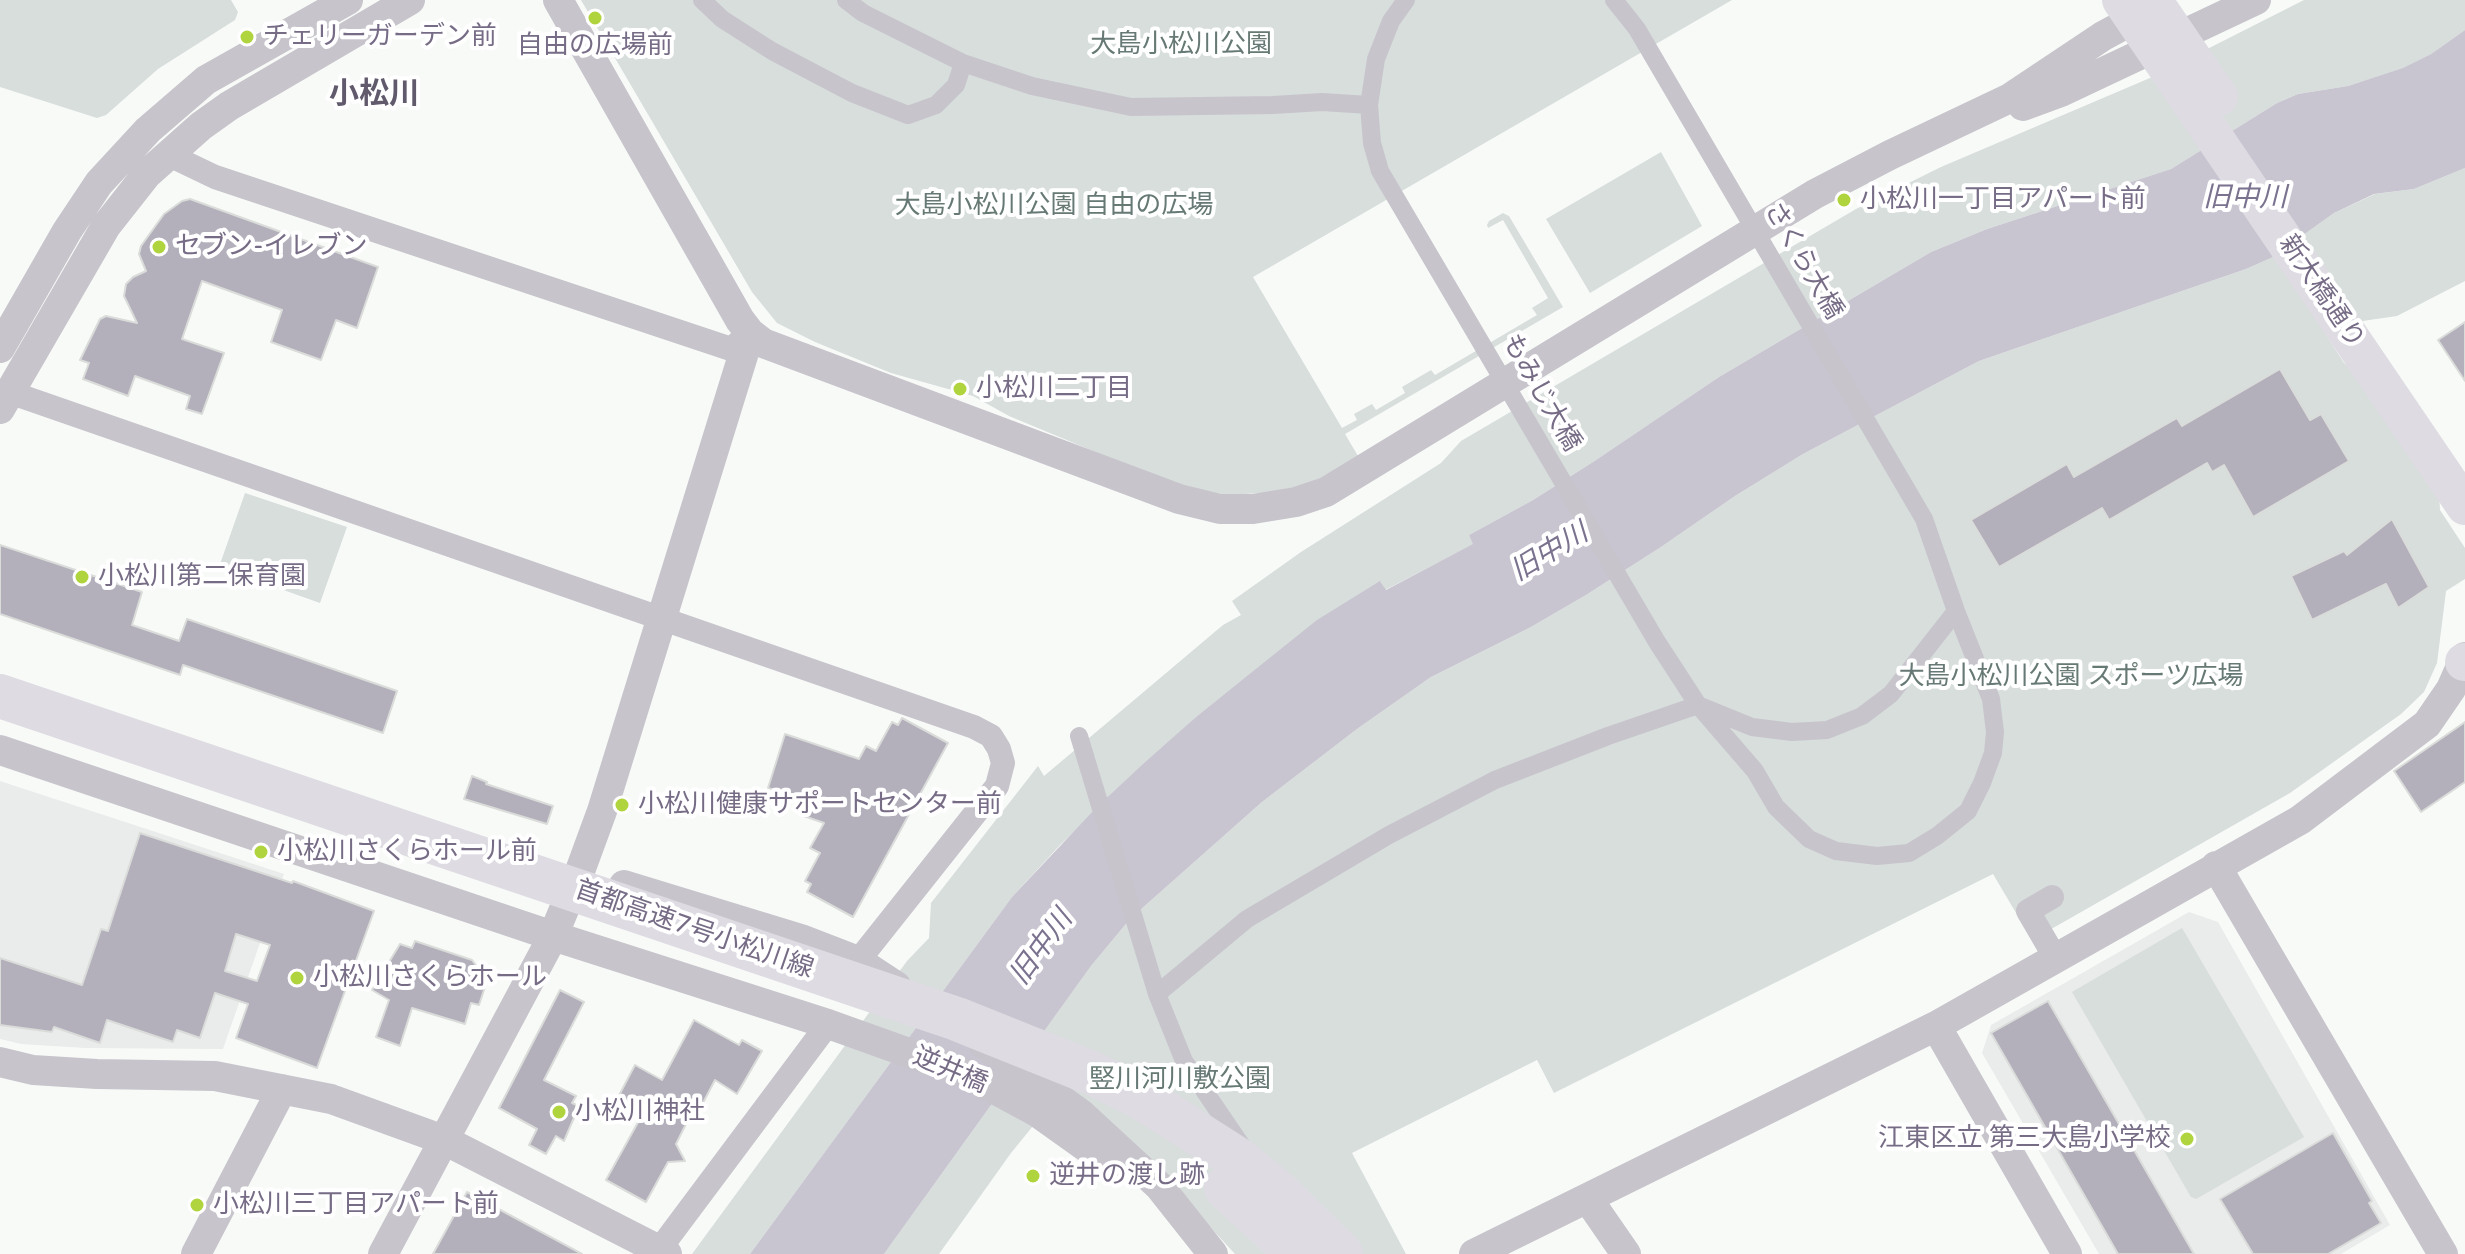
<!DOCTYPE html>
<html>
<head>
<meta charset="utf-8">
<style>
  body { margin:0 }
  canvas { display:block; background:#f8faf8 }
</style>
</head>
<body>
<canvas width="2465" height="1254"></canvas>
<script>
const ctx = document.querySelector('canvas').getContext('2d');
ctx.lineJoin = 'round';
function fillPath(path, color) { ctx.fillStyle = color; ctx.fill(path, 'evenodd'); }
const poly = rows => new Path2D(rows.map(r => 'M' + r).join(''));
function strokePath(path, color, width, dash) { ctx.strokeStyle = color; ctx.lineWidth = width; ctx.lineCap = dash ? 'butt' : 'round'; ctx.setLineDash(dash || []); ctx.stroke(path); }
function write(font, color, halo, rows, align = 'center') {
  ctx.font = font + ' "Varela Round","Noto Sans JP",sans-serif'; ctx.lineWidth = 8; ctx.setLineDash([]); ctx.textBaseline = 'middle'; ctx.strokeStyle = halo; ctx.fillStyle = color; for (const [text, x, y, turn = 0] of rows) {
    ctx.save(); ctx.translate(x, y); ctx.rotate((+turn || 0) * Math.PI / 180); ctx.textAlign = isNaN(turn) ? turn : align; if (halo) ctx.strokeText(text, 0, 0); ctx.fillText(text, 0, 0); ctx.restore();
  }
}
const built = poly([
  [0,781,284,874,223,1049,85,1048,21,1044,0,1039],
  [2189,912,2218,922,2390,1225,2341,1254,2099,1254,1982,1053,1991,1025]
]);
const green = poly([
  [0,0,231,0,238,12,235,20,158,69,106,115,97,118,0,87],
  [581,0,1732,0,1253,277,1342,428,1357,420,1354,414,1372,404,1376,410,1405,393,1402,387,1431,370,1435,375,1537,315,1532,308,1548,298,1503,220,1488,228,1487,225,1489,221,1503,213,1509,216,1563,307,1345,434,1358,456,1318,480,1280,492,1227,495,1177,486,1009,416,973,396,891,373,815,342,777,323,752,292],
  [2304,0,2465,0,2465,30,2431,54,2404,68,2348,86,2298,94,2277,103,2171,169,1987,229,1931,252,1719,377,1593,462,1533,500,1469,535,1474,544,1385,590,1381,582,1256,670,1196,717,1061,844,1012,897,750,1254,692,1254,907,961,929,938,931,903,1038,766,1044,776,1223,625,1241,615,1232,601,1301,552,1441,463,1461,441,1856,209,1941,167,2150,78],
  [1661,152,1702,226,1590,293,1546,219],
  [2465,168,2465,281,2397,316,2321,327,2344,363,2359,375,2439,494,2440,510,2465,548,2465,579,2446,591,2437,663,2424,692,2401,714,2290,793,2032,940,1993,874,1554,1093,1537,1060,1352,1153,1406,1254,1235,1254,1167,1180,1059,1094,1011,1153,939,1254,884,1254,1091,966,1130,919,1262,802,1357,729,1431,677,1531,627,1586,595,1661,547,1735,496,1803,454,1979,361,2246,269,2271,258,2334,213,2375,194,2414,189],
  [245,493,347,527,320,603,219,567],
  [2182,928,2304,1137,2196,1199,2191,1197,2072,992]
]);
const water = poly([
  [2465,30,2465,168,2414,189,2374,194,2334,213,2271,258,2246,269,1979,361,1803,454,1735,496,1661,547,1586,595,1531,627,1431,677,1357,729,1262,802,1130,919,1091,966,884,1254,750,1254,1012,897,1096,808,1142,765,1196,717,1317,620,1380,581,1386,590,1473,544,1469,535,1533,500,1593,462,1719,377,1931,252,1987,229,2171,169,2277,103,2298,94,2348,86,2403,68,2431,54]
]);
const building = poly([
  [190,199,378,267,357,328,336,320,321,360,271,342,282,310,202,281,182,339,224,353,202,414,186,409,190,396,135,376,128,396,83,379,89,363,80,360,100,319,106,316,137,323,124,296,126,284,133,277,146,271,139,254,141,246,164,214,182,201,190,199],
  [2465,322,2465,381,2438,340,2465,322],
  [2280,369,2310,420,2321,414,2349,461,2253,517,2224,465,2212,472,2207,463,2109,520,2102,508,1999,567,1971,520,2067,464,2074,477,2177,418,2182,426,2280,369],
  [2392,519,2429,587,2398,608,2386,584,2312,620,2291,576,2344,551,2347,555,2392,519],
  [0,545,142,592,132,625,179,641,187,619,397,691,383,733,183,665,180,675,0,614,0,545],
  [902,718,948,743,853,917,807,892,811,884,805,881,820,853,810,848,824,823,801,815,805,800,768,788,785,734,859,759,866,746,876,751,892,722,898,725,902,718],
  [2465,722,2465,782,2421,812,2394,771,2465,722],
  [472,776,487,782,486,784,553,806,547,824,464,799,472,776],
  [140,833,292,883,293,881,374,911,317,1068,236,1038,248,1004,215,993,200,1038,177,1030,173,1042,107,1020,100,1043,54,1027,52,1032,0,1025,0,958,82,985,101,929,108,931,140,833],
  [236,934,270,945,257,981,225,971,236,934],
  [415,941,472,960,481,972,478,981,486,984,479,1005,471,1003,465,1024,412,1008,400,1046,376,1037,389,1000,372,990,400,944,412,948,415,941],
  [560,990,584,1002,544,1080,576,1096,572,1103,579,1106,564,1141,556,1136,546,1154,529,1145,537,1129,499,1108,560,990],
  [2048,1001,2194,1254,2118,1254,1991,1033,2048,1001],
  [694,1020,739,1045,742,1040,762,1051,737,1094,715,1080,693,1122,688,1120,676,1144,685,1161,668,1162,646,1202,606,1180,641,1117,615,1103,635,1065,662,1080,694,1020],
  [2333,1133,2372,1201,2369,1203,2381,1223,2328,1254,2253,1254,2220,1199,2333,1133],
  [467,1192,582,1254,433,1254,467,1192]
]);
const pedestrian = poly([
  [702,0,722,19,772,51,852,93,908,115,936,105,956,85,963,63],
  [846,0,863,13,963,63,1032,86,1131,107,1273,105,1322,102,1369,105],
  [1406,0,1391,21,1376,59,1369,105,1372,143,1380,171,1657,642,1698,705,1752,727,1792,732,1827,730,1862,716,1891,694,1956,611],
  [1079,736,1157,994,1184,1061,1242,1146],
  [1157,994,1247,919,1389,835,1495,780,1608,736,1698,705,1755,771,1776,807,1809,839,1836,851,1877,856,1909,853,1937,836,1968,811,1982,783,1993,753,1995,732,1991,699,1956,611,1924,519,1637,29,1614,0]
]);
const minor = poly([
  [167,154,215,177,731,349,750,333],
  [9,392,974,727,991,736,999,749,1003,763,997,786,858,961],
  [2052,897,2028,911,2056,959],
  [656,1254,828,1024]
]);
const tertiary = poly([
  [558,0,740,320,750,333,763,343,1179,499,1220,509,1253,509,1296,502,1326,492,1815,194,1890,155,2010,98,2103,36,2153,9],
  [2023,106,2061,92,2256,0],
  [0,348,67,231,99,183,148,130,206,80,348,0],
  [0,409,106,226,147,174,201,126,229,106,410,0],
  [0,750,553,936,828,1024,965,1073,1037,1112,1117,1169],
  [2216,866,2443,1254],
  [624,885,801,939,858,961,896,986],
  [1936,1026,2067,1254],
  [983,1043,1082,1115,1159,1186,1213,1254],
  [0,1062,33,1070,97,1074,215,1076,331,1099,444,1140,667,1254],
  [1588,1199,1626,1254],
  [196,1254,282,1089],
  [383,1254,553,936,580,871,602,811,750,333],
  [1474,1254,1936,1026,2300,820,2427,724,2451,689,2465,657]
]);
const primary = poly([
  [2121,0,2465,506],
  [2153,0,2219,97],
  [2464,662,2465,662]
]);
const motorway = poly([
  [0,696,957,1019,1094,1074,1142,1098,1239,1160,1281,1195,1341,1254],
  [1226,1188,1298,1254]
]);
const markers = [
  [595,18,8,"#b0d43d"],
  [247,37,8,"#b0d43d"],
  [1844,200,8,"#b0d43d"],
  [159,247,8,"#b0d43d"],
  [960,389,8,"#b0d43d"],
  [82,577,8,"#b0d43d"],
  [622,805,8,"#b0d43d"],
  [261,852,8,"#b0d43d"],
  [297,978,8,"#b0d43d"],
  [559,1112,8,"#b0d43d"],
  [2187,1139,8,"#b0d43d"],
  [1033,1176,8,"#b0d43d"],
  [197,1205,8,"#b0d43d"]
];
const poiNames = [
  ["チェリーガーデン前",263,37],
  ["自由の広場前",595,46,"center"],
  ["小松川一丁目アパート前",1860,200],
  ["セブン-イレブン",175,247],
  ["小松川二丁目",976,389],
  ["小松川第二保育園",98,577],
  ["小松川健康サポートセンター前",638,805],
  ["小松川さくらホール前",277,852],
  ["小松川さくらホール",313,978],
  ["小松川神社",575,1112],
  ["江東区立 第三大島小学校",2171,1139,"right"],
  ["逆井の渡し跡",1049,1176],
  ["小松川三丁目アパート前",213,1205]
];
const parkNames = [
  ["大島小松川公園",1181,45],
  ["大島小松川公園 自由の広場",1054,206],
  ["大島小松川公園 スポーツ広場",2071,677],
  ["竪川河川敷公園",1180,1080]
];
const streetNames = [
  ["さくら大橋",1803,261,60],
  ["新大橋通り",2321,292,56],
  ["もみじ大橋",1541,393,60],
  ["首都高速7号小松川線",694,930,19],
  ["逆井橋",950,1071,23]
];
const waterNames = [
  ["旧中川",2245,199],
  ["旧中川",1550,553,-31],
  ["旧中川",1042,948,-54]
];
const quarterNames = [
  ["小松川",374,95]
];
fillPath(built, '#eaebeb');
fillPath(green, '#d7dedc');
fillPath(water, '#c8c4d0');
fillPath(building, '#b3afbb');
strokePath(building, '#dadcda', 2);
strokePath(pedestrian, '#c7c4cb', 18);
strokePath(minor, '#c7c4cb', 24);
strokePath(tertiary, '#c7c4cb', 30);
strokePath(primary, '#dedbe2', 38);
strokePath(motorway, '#dedbe2', 44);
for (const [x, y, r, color] of markers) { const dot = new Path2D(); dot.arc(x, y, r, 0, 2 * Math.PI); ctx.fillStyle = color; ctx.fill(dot); strokePath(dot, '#fff', 3); }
write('26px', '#776c86', '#fff', poiNames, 'left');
write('26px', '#667975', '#fff', parkNames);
write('26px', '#776c86', '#fff', streetNames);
write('italic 28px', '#7a728e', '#fff', waterNames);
write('bold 30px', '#61596c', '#fff', quarterNames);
</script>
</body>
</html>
